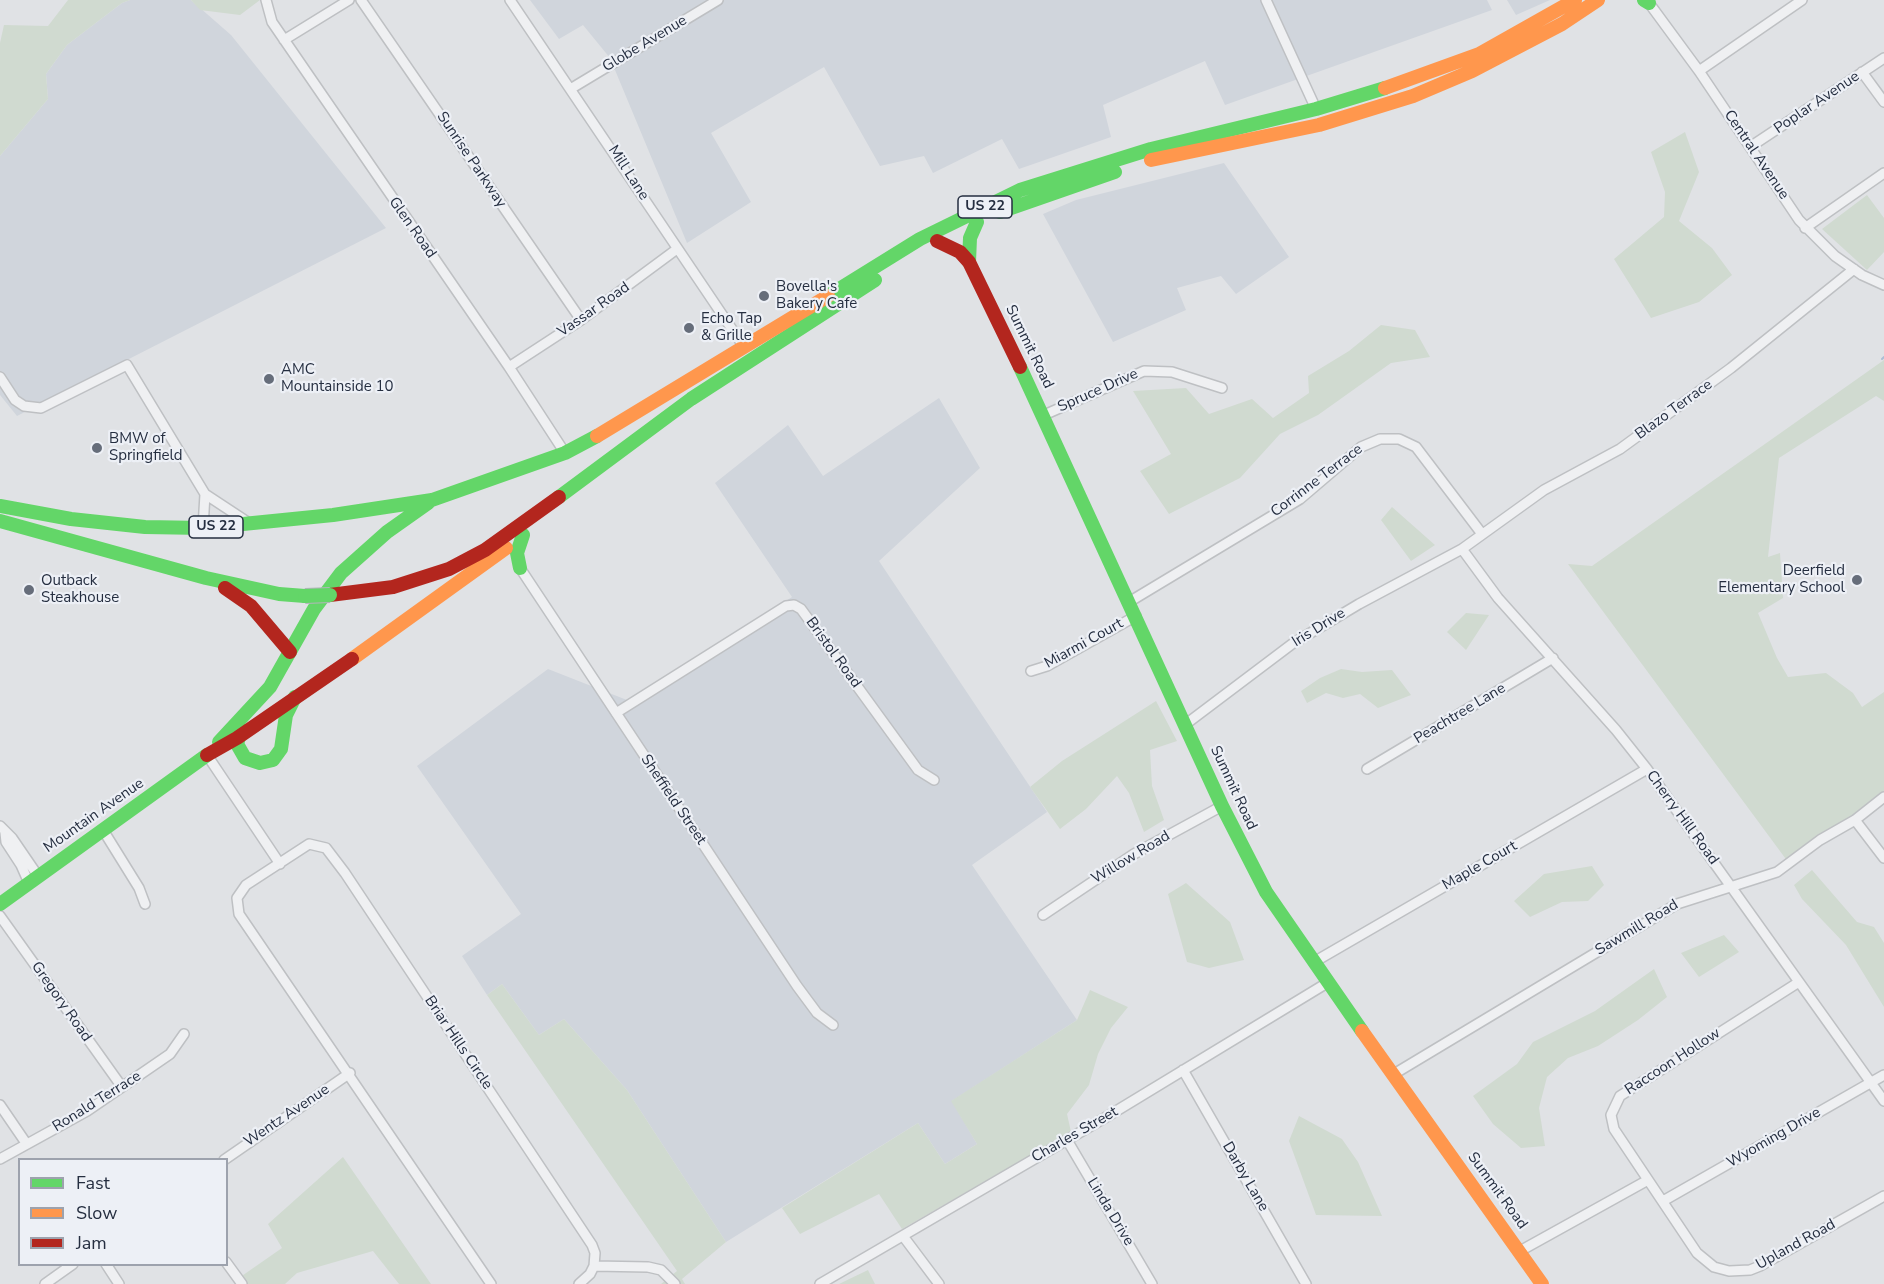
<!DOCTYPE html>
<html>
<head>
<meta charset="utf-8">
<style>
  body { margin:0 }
  #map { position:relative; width:1884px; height:1284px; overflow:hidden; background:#e0e2e5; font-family:"Nunito Sans",sans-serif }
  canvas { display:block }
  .legend { position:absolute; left:18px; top:1158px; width:210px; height:108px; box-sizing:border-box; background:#edf0f6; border:2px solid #9da2ad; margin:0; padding:8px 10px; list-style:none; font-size:18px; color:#252e40 }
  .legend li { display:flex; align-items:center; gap:12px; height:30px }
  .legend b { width:30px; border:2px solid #9da2ad }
</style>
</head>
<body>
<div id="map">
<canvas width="1884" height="1284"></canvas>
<ul class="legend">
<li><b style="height:8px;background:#63d668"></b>Fast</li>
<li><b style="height:8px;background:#ff974d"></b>Slow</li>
<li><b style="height:8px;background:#b3261e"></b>Jam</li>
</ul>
</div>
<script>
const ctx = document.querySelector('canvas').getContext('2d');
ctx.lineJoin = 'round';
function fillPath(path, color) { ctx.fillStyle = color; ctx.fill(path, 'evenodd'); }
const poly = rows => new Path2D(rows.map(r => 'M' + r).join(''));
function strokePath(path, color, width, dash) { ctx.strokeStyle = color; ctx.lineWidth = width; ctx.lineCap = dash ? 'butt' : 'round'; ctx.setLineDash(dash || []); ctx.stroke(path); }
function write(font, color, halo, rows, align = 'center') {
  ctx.font = font + ' "Nunito Sans",sans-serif'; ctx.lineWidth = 4.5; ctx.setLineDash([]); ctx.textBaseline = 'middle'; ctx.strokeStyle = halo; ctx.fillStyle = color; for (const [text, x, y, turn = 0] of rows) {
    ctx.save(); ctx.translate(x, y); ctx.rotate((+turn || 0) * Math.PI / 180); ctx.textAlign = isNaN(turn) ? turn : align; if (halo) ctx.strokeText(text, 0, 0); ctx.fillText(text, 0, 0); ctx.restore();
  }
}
const built = poly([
  [130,0,191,0,231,35,386,228,17,416,0,395,0,156,48,99,46,74,67,45,122,3],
  [530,0,1487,0,1492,10,1225,105,1205,61,1103,105,1111,137,1019,169,1002,139,933,173,924,156,880,166,824,67,711,133,751,202,687,243,610,58,583,25,559,39],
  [1507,0,1550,0,1516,15],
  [1224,163,1289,257,1236,294,1221,276,1177,288,1186,310,1113,342,1043,214,1076,200],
  [939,398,980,468,879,561,1047,812,972,865,1077,1020,952,1101,977,1144,945,1164,918,1123,726,1242,627,1090,564,1019,539,1035,502,984,487,995,462,956,521,914,417,766,548,669,632,702,792,597,715,483,788,425,823,476]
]);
const green = poly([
  [68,0,130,0,122,3,67,45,46,74,48,99,0,156,0,43,4,25,48,26],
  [191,0,260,0,240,15,200,10],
  [1685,132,1699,172,1679,221,1712,248,1732,275,1699,302,1651,318,1614,259,1664,217,1665,192,1651,152],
  [1867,195,1884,218,1884,252,1867,270,1822,229],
  [1381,325,1415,330,1430,357,1391,363,1318,415,1280,434,1240,478,1169,514,1140,471,1171,454,1133,391,1186,388,1209,414,1252,399,1273,418,1309,393,1308,376,1349,351],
  [1884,360,1884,401,1876,396,1779,458,1768,557,1780,553,1783,598,1758,613,1777,658,1788,677,1826,673,1853,693,1862,707,1884,692,1884,793,1791,866,1568,564,1592,566],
  [1392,507,1435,545,1411,561,1381,520],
  [1466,613,1489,615,1466,650,1447,632],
  [1341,669,1362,672,1392,670,1411,695,1378,708,1360,694,1343,698,1326,693,1307,703,1301,691,1320,678],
  [1156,701,1177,741,1150,750,1152,786,1164,820,1144,832,1129,793,1117,776,1086,809,1060,829,1030,787,1062,761],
  [1592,866,1604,885,1588,901,1562,902,1530,917,1514,901,1544,874],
  [1812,870,1857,922,1874,927,1884,943,1884,1007,1846,945,1802,899,1794,885],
  [1186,883,1230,922,1244,960,1209,968,1187,962,1168,894],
  [1724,935,1739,952,1699,977,1681,953],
  [1654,969,1667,997,1638,1020,1598,1046,1568,1058,1547,1077,1539,1108,1545,1146,1521,1148,1493,1124,1473,1096,1517,1064,1533,1042,1595,1011],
  [502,984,539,1035,564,1019,627,1090,726,1242,682,1279,685,1284,661,1284,677,1271,487,995],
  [1090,990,1128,1007,1111,1028,1098,1054,1089,1085,1067,1114,1071,1132,902,1229,879,1194,800,1234,782,1208,918,1123,945,1164,977,1144,951,1101,1077,1020],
  [1299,1116,1342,1139,1358,1162,1382,1216,1316,1215,1289,1141],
  [343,1157,431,1284,399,1284,373,1251,297,1273,285,1284,239,1284,236,1280,282,1248,268,1224],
  [868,1270,875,1284,839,1284]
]);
const stream = poly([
  [1882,359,1884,357]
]);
const street = poly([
  [266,0,272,22,509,367,565,453],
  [361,0,581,320],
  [510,0,744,347],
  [1266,0,1316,109],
  [1649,3,1699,71,1799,220,1835,256,1862,275,1884,285],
  [284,40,349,0],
  [1699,71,1802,0],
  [1862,72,1884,102],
  [572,88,718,0],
  [1750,147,1884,58],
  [1805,228,1884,173],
  [509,367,581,320,677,249],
  [0,377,15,400,24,406,41,408,127,365,205,494,249,523],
  [1044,415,1144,371,1172,372,1222,388],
  [203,528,205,494],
  [1462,549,1498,598,1616,730,1647,769,1884,1101],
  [520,568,797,986,817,1013,833,1025],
  [1129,602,1300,499,1361,447,1380,439,1399,439,1416,447,1482,534],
  [1031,671,1047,666,1136,616],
  [616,713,786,606,794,605,801,609,918,770,934,780],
  [1186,724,1292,644,1359,604,1462,549,1544,490,1620,449,1731,368,1854,269],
  [207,755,280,864],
  [1367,769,1553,658],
  [1855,820,1884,858],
  [0,826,12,838,38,876],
  [103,830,139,888,145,904],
  [5,833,6,842,21,865,29,883],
  [1043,915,1134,854,1222,806],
  [0,916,122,1087],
  [1314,962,1647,769],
  [1799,982,1620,1096,1611,1115,1614,1129,1697,1253,1714,1267,1729,1271,1750,1270,1760,1266,1884,1196],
  [1183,1070,1306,1284],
  [1394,1074,1677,904,1777,872,1820,840,1855,820,1884,797],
  [0,1105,26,1143],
  [1067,1140,1152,1284],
  [0,1159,87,1111,170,1054,184,1034],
  [224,1160,350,1073],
  [1663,1201,1884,1075],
  [903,1236,939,1284],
  [1520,1251,1648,1180],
  [226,1262,242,1284],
  [106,1264,119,1284],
  [594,1266,648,1267,661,1270,675,1284],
  [45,1284,73,1264],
  [491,1284,239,914,237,898,246,885,309,844,326,848,345,873,592,1245,595,1253,594,1266,590,1274,579,1284],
  [820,1284,1108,1116,1327,983]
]);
const fast = poly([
  [1644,0,1649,3],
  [1000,212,1115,172],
  [969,262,970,238,977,222],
  [828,296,920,239,1020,190,1151,149,1316,109,1385,88],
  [1020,367,1222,806,1266,892,1362,1031],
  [559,497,691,399,875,280],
  [0,506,71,519,145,527,203,528,333,515,432,500,565,453,597,436],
  [0,521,206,578,279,594,305,596],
  [520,568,517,553,523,535],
  [241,730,237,744,245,758,260,763,273,760,281,749,286,715,295,697],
  [219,742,270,687,314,609,341,573,387,532,428,503],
  [0,904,207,755]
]);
const slow = poly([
  [1385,88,1479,54,1575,0],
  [1151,160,1319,125,1413,96,1472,71,1562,24,1598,0],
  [597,436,828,296],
  [352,659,506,548],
  [1362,1031,1542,1284]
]);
const jam = poly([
  [937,241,960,252,969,262,1020,367],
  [225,588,251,606,290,652],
  [330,595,393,587,449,569,485,550,559,497],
  [207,755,237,738,352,659]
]);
const fastBridge = poly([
  [305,596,330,595]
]);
const markers = [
  [764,296,6,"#666d7a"],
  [689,328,6,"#666d7a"],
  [269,379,6,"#666d7a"],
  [97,448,6,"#666d7a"],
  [1857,580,6,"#666d7a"],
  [29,590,6,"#666d7a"]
];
const shields = [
  [985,207,54],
  [216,527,54]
];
const shieldNames = [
  ["US 22",985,207],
  ["US 22",216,527]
];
const streetNames = [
  ["Globe Avenue",645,44,-31],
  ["Poplar Avenue",1817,103,-34],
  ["Central Avenue",1756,155,56],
  ["Sunrise Parkway",471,160,56],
  ["Mill Lane",628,173,57],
  ["Glen Road",412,228,55],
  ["Vassar Road",594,310,-35],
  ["Summit Road",1029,347,64],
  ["Spruce Drive",1098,391,-24],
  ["Blazo Terrace",1674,410,-36],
  ["Corrinne Terrace",1317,481,-37],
  ["Iris Drive",1319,628,-32],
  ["Miarmi Court",1084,644,-29],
  ["Bristol Road",833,653,54],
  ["Peachtree Lane",1460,714,-31],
  ["Summit Road",1233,788,65],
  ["Sheffield Street",673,800,56],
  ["Mountain Avenue",94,816,-35],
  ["Cherry Hill Road",1682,818,54],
  ["Willow Road",1131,858,-31],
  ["Maple Court",1480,866,-30],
  ["Sawmill Road",1637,928,-31],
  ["Gregory Road",61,1002,55],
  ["Briar Hills Circle",458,1043,56],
  ["Raccoon Hollow",1673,1062,-33],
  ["Ronald Terrace",97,1102,-32],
  ["Wentz Avenue",287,1116,-34],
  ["Charles Street",1075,1135,-30],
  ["Wyoming Drive",1774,1138,-30],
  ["Darby Lane",1245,1177,60],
  ["Summit Road",1497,1191,54],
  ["Linda Drive",1110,1212,59],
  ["Upland Road",1796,1245,-29]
];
const poiNames = [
  ["Bovella's",776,287],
  ["Bakery Cafe",776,304],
  ["Echo Tap",701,319],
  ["& Grille",701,336],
  ["AMC",281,370],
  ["Mountainside 10",281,387],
  ["BMW of",109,439],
  ["Springfield",109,456],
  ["Deerfield",1845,571,"right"],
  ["Elementary School",1845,588,"right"],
  ["Outback",41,581],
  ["Steakhouse",41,598]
];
fillPath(built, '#d0d5dc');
fillPath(green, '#d0dad0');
strokePath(stream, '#acbdd4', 2);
strokePath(street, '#bec0c3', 12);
strokePath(street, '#eff0f2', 9);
strokePath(fast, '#63d668', 14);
strokePath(slow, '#ff974d', 14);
strokePath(jam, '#b3261e', 14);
strokePath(fastBridge, '#b2b5ba', 16, []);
strokePath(fastBridge, '#63d668', 14);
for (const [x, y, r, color] of markers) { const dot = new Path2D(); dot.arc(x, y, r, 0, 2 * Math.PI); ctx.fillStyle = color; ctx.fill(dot); strokePath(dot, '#edf0f6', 2); }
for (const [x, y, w] of shields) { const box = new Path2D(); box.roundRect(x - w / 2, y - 11, w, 22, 4.5); ctx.fillStyle = '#edf0f6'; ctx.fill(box); strokePath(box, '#252e40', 1.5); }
write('bold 14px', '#252e40', null, shieldNames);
write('15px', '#252e40', '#edf0f6', streetNames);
write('15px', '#252e40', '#edf0f6', poiNames, 'left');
</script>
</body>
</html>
